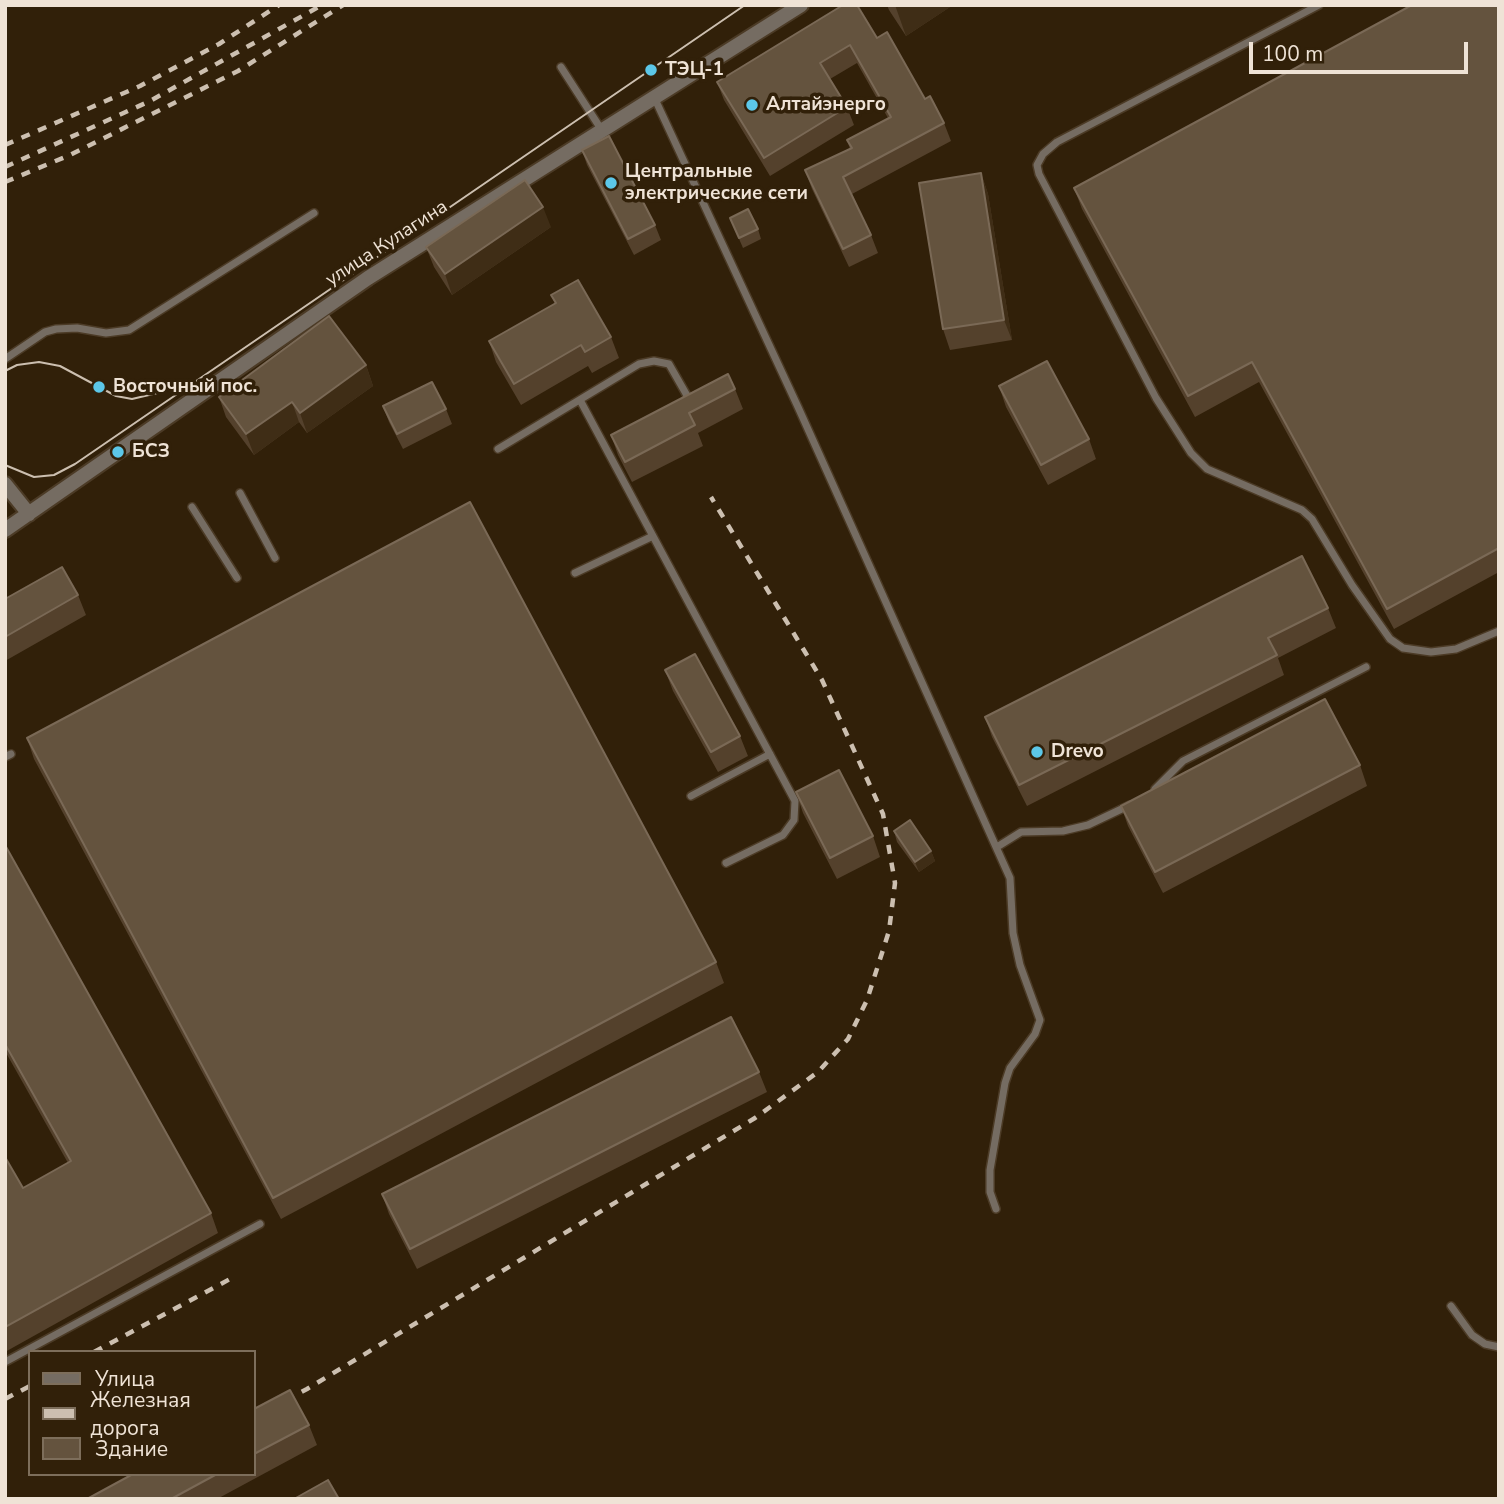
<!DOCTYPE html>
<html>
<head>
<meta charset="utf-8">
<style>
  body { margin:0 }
  #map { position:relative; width:1504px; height:1504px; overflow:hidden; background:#312009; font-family:"Nunito Sans",sans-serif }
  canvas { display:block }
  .frame { position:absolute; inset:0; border:7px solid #efe3d6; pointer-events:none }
  .legend { position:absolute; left:28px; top:1350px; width:228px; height:126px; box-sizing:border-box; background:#312009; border:2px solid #7d6e5b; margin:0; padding:9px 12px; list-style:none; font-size:21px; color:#efe3d6 }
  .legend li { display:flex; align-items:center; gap:14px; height:35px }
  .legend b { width:35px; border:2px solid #7d6e5b }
  .scale { position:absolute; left:1249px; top:42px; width:219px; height:32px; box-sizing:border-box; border:4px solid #efe3d6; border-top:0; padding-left:9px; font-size:21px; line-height:24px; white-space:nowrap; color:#efe3d6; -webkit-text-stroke:5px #312009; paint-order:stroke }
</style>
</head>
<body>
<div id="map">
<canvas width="1504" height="1504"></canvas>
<div class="frame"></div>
<ul class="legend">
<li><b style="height:9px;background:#756c62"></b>Улица</li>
<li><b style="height:9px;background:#ccbfb0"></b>Железная дорога</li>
<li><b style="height:19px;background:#64533e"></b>Здание</li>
</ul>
<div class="scale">100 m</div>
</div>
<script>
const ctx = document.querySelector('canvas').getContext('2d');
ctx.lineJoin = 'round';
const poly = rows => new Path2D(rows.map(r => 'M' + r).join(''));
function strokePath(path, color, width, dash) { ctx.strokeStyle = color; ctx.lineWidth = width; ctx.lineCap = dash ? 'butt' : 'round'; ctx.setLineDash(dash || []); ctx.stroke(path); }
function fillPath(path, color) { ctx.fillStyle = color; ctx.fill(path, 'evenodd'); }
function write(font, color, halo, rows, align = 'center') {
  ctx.font = font + ' "Nunito Sans",sans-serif'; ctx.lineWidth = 7; ctx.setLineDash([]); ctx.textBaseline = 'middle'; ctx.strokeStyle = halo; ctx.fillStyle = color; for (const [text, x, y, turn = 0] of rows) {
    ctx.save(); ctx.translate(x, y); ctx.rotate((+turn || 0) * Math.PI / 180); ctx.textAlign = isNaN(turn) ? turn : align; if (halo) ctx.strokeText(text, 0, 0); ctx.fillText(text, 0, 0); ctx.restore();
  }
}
const lane = poly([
  [1319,5,1057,142,1043,154,1037,165,1039,174,1156,398,1191,453,1207,469,1302,510,1312,519,1352,585,1390,639,1403,648,1431,652,1456,649,1499,631],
  [561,67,601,129],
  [654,97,798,407,1010,878,1013,933,1020,965,1040,1020,1035,1034,1010,1068,1005,1083,990,1170,990,1192,996,1209],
  [5,359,45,332,56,329,77,328,106,333,129,330,314,213],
  [580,400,795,801,794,820,783,835,726,863],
  [498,449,639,364,654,361,669,364,689,399],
  [240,493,275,558],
  [192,507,237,578],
  [575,573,653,536],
  [5,757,11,754],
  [1155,789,1183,761,1366,667],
  [691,796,770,754],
  [997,847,1021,832,1063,831,1088,825,1130,805],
  [1451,1306,1472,1335,1485,1344,1499,1347],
  [5,1362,260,1224]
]);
const street = poly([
  [5,484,29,514],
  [5,530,368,278,801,5]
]);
const tram = poly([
  [5,371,17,365,39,362,60,366,116,396,132,399,166,391],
  [5,465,34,477,54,475,75,464,745,5]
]);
const rail = poly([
  [5,145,140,86,219,44,279,5],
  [5,167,150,101,322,5],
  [5,182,70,155,238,71,343,5],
  [94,1352,230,1279],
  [5,1399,30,1386],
  [254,1417,307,1389,755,1118,818,1072,848,1039,867,1000,889,931,895,883,883,814,822,680,711,497]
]);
const wall = poly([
  [887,5,953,5,906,36,889,10],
  [1499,5,1499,572,1394,629,1259,382,1195,417,1082,209,1074,188],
  [877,38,944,123,951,141,852,194,871,235,878,253,849,267,812,189,805,170,850,149,847,140,888,118,857,63,830,79,847,107,854,125,770,176,724,100,717,82],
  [582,150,655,225,661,240,634,255,587,165],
  [981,173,988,194,1012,340,950,350,943,329],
  [730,218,758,229,761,239,743,248],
  [551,227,452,295,434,267,426,247],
  [551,295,611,337,619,358,592,373,588,366,521,405,496,362,489,341,555,304],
  [366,365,373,386,307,433,299,422,254,455,226,417,219,397],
  [999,386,1089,439,1096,459,1048,485,1006,407],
  [735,389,743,409,698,433,703,446,632,482,618,455,611,435],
  [383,406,446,409,452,424,403,449,389,422],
  [78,595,86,615,5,661,5,599],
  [1328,608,1336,628,1278,658,1284,675,1027,806,992,737,985,717],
  [665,670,740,736,748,756,718,772,673,691],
  [27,738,716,962,724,983,281,1219,34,759],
  [1360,765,1367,786,1163,893,1128,826,1121,806],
  [796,792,873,836,880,857,837,879,803,813],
  [894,831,931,851,935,861,919,872,897,842],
  [5,845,211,1213,218,1233,5,1352,5,1157,23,1188,68,1163,5,1051],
  [759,1072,767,1092,417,1269,389,1214,382,1194],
  [254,1409,309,1425,317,1445,217,1499,87,1499,133,1474,254,1474]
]);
const shadedWall = poly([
  [895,5,953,5,906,36],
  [981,173,988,194,1012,340,1004,320],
  [543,207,551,227,452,295,445,274],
  [366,365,373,386,307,433,300,413],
  [292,402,299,422,254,455,246,434],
  [931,851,935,861,919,872,915,862]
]);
const building = poly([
  [843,5,857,5,877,38,887,32,925,99,930,96,944,123,843,177,871,235,843,249,805,170,852,148,847,140,891,117,850,45,820,63,847,107,764,158,717,82,843,5],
  [1412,5,1499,5,1499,548,1387,609,1252,362,1188,396,1074,188,1412,5],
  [609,136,655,225,628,239,582,150,609,136],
  [981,173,1004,320,943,329,919,183,981,173],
  [525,180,543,207,445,274,426,247,525,180],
  [748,209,758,229,739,238,730,218,748,209],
  [578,280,611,337,585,352,581,345,514,384,489,341,556,303,551,295,578,280],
  [329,316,366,365,300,413,292,402,246,434,219,397,329,316],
  [1047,361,1089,439,1041,465,999,386,1047,361],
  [728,374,735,389,689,413,695,425,625,462,611,435,728,374],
  [432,382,446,409,397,434,383,406,432,382],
  [470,502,716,962,273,1198,27,738,470,502],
  [1302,556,1328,608,1268,638,1277,655,1019,785,985,717,1302,556],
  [62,567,78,595,5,637,5,599,62,567],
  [695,654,740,736,711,752,665,670,695,654],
  [1325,699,1360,765,1155,872,1121,806,1325,699],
  [839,770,873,836,830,858,796,792,839,770],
  [910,820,931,851,915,862,894,831,910,820],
  [5,845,211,1213,5,1327,5,1157,23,1188,71,1161,5,1044,5,845],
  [731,1017,759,1072,410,1249,382,1194,731,1017],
  [290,1390,309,1425,254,1454,254,1409,290,1390],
  [133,1474,217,1474,171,1499,87,1499,133,1474],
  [328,1480,339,1499,294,1499,328,1480]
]);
const markers = [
  [651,70,7,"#5cc7e8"],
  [752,105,7,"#5cc7e8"],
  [611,183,7,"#5cc7e8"],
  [99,387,7,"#5cc7e8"],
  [118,452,7,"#5cc7e8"],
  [1037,752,7,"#5cc7e8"]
];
const poiNames = [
  ["ТЭЦ-1",665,70],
  ["Алтайэнерго",766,105],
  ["Центральные",625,172],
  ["электрические сети",625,194],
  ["Восточный пос.",113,387],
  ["БСЗ",132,452],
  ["Drevo",1051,752]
];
const streetNames = [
  ["улица Кулагина",387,244,-33]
];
strokePath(lane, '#4c3b26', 10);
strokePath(street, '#4c3b26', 18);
strokePath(lane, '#756c62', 7);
strokePath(street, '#756c62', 14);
strokePath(tram, '#ccbfb0', 2);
strokePath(rail, '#ccbfb0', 4.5, [9, 9]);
fillPath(wall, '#54412c');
fillPath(shadedWall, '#3f2d16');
fillPath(building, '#64533e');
strokePath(building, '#7a6956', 2);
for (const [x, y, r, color] of markers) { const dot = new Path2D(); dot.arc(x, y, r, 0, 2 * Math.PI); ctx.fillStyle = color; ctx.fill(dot); strokePath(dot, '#312009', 2.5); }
write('bold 19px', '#efe3d6', '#312009', poiNames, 'left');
write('19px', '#efe3d6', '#312009', streetNames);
</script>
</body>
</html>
